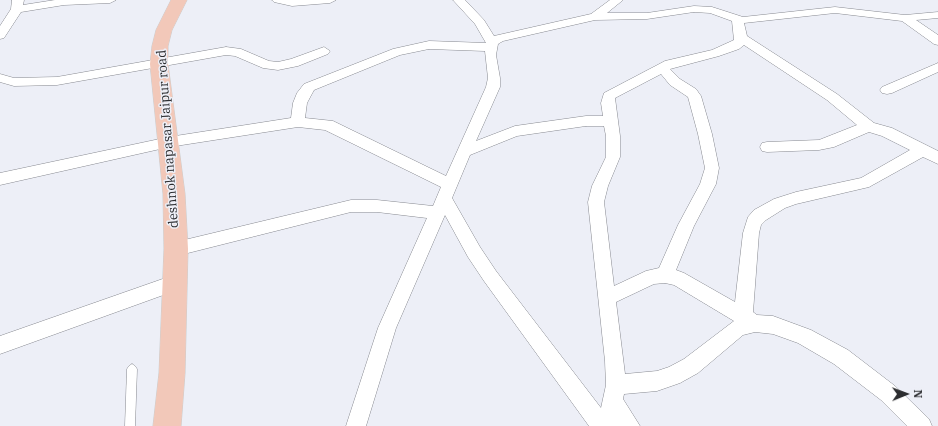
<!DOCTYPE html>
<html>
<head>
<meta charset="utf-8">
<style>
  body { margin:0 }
  #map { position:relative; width:938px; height:426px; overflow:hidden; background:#edeff7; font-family:"IBM Plex Serif",serif }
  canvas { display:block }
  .north { position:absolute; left:886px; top:374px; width:40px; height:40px; -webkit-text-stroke:3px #edeff7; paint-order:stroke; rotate:89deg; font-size:11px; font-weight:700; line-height:16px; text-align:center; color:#2c2d30 }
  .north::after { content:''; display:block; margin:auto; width:14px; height:18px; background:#2c2d30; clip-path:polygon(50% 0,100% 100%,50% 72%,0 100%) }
</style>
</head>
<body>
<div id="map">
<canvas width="938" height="426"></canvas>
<div class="north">N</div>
</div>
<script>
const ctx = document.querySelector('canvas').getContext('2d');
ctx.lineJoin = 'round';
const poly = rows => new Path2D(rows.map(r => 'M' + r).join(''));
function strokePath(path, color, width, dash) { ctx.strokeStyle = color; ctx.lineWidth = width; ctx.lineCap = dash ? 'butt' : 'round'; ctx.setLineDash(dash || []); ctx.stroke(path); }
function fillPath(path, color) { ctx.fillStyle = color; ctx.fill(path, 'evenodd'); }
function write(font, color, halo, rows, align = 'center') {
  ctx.font = font + ' "IBM Plex Serif",serif'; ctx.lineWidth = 3; ctx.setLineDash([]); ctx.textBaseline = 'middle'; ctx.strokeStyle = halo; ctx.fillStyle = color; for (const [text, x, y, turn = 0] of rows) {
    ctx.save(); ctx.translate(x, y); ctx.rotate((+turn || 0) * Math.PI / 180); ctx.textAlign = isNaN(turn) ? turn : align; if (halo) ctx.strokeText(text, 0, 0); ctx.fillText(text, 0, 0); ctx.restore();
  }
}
const service = poly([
  [132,364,135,366,137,369,135,426,125,426,127,369,129,366,132,364]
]);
const minor = poly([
  [12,0,24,0,23,5,55,0,116,0,110,3,64,5,21,12,4,38,0,39,0,26,11,9,12,0],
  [272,0,336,0,330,3,292,6,274,2,272,0],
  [453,0,465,0,484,20,494,36,591,14,610,0,623,0,607,13,647,13,694,6,712,7,743,17,835,7,905,15,938,12,938,18,916,20,938,35,938,45,934,44,902,21,835,13,744,23,747,36,837,94,874,123,892,128,938,151,938,164,923,157,869,187,796,204,785,208,766,220,761,225,759,233,753,312,757,315,773,316,811,330,848,350,895,386,929,419,932,426,907,426,881,400,834,364,798,343,773,334,755,332,743,335,698,373,680,383,657,391,624,394,623,399,640,426,589,426,484,281,468,257,445,215,396,328,366,426,346,426,378,328,427,218,377,212,351,212,176,256,170,254,168,249,170,244,176,242,351,200,377,200,433,206,441,187,325,130,298,127,169,147,0,185,0,173,169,137,291,118,293,103,297,93,304,84,393,49,429,41,486,43,475,24,453,0],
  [694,12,710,13,732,21,734,40,712,50,665,61,604,93,601,103,603,116,586,116,515,126,476,141,500,87,500,78,496,55,498,44,503,41,595,20,647,19,694,12],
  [744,45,827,100,857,125,819,140,767,142,762,143,760,147,762,151,767,152,819,150,834,147,869,132,882,136,910,150,861,178,796,192,774,199,754,210,748,217,743,233,735,302,684,273,676,270,694,226,716,184,719,168,712,134,701,96,696,89,680,79,670,69,719,56,739,49,744,45],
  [429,49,485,51,488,78,486,87,446,176,333,121,305,118,307,103,314,90,400,55,429,49],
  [661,74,670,85,688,97,698,134,705,168,700,184,678,225,659,268,646,271,614,286,604,202,608,186,620,157,620,136,615,98,661,74],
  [586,126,604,126,606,136,606,157,592,186,588,202,605,361,606,385,601,408,496,271,480,247,452,198,470,155,517,136,586,126],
  [665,283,674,285,734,321,684,359,669,367,657,371,625,374,616,302,654,284,665,283],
  [226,47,241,49,269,61,278,62,291,59,324,47,330,51,328,54,298,66,278,70,263,68,235,56,226,55,57,85,14,86,0,82,0,74,14,78,57,77,226,47],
  [938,63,938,72,892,93,887,94,882,93,880,90,882,87,938,63],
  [174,275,180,277,183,283,180,289,0,354,0,336,174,275]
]);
const primary = poly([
  [171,0,187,0,172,30,168,46,168,64,185,194,188,249,185,373,181,426,153,426,159,373,164,249,163,194,150,64,152,46,156,30,171,0]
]);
const streetNames = [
  ["deshnok napasar Jaipur road",168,139,-94]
];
strokePath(service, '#878990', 1);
strokePath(minor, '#878990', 1);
strokePath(primary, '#cccdcd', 1);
fillPath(service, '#fff');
fillPath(minor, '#fff');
fillPath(primary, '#f2c8b9');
write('13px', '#2c2d30', '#edeff7', streetNames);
</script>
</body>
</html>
